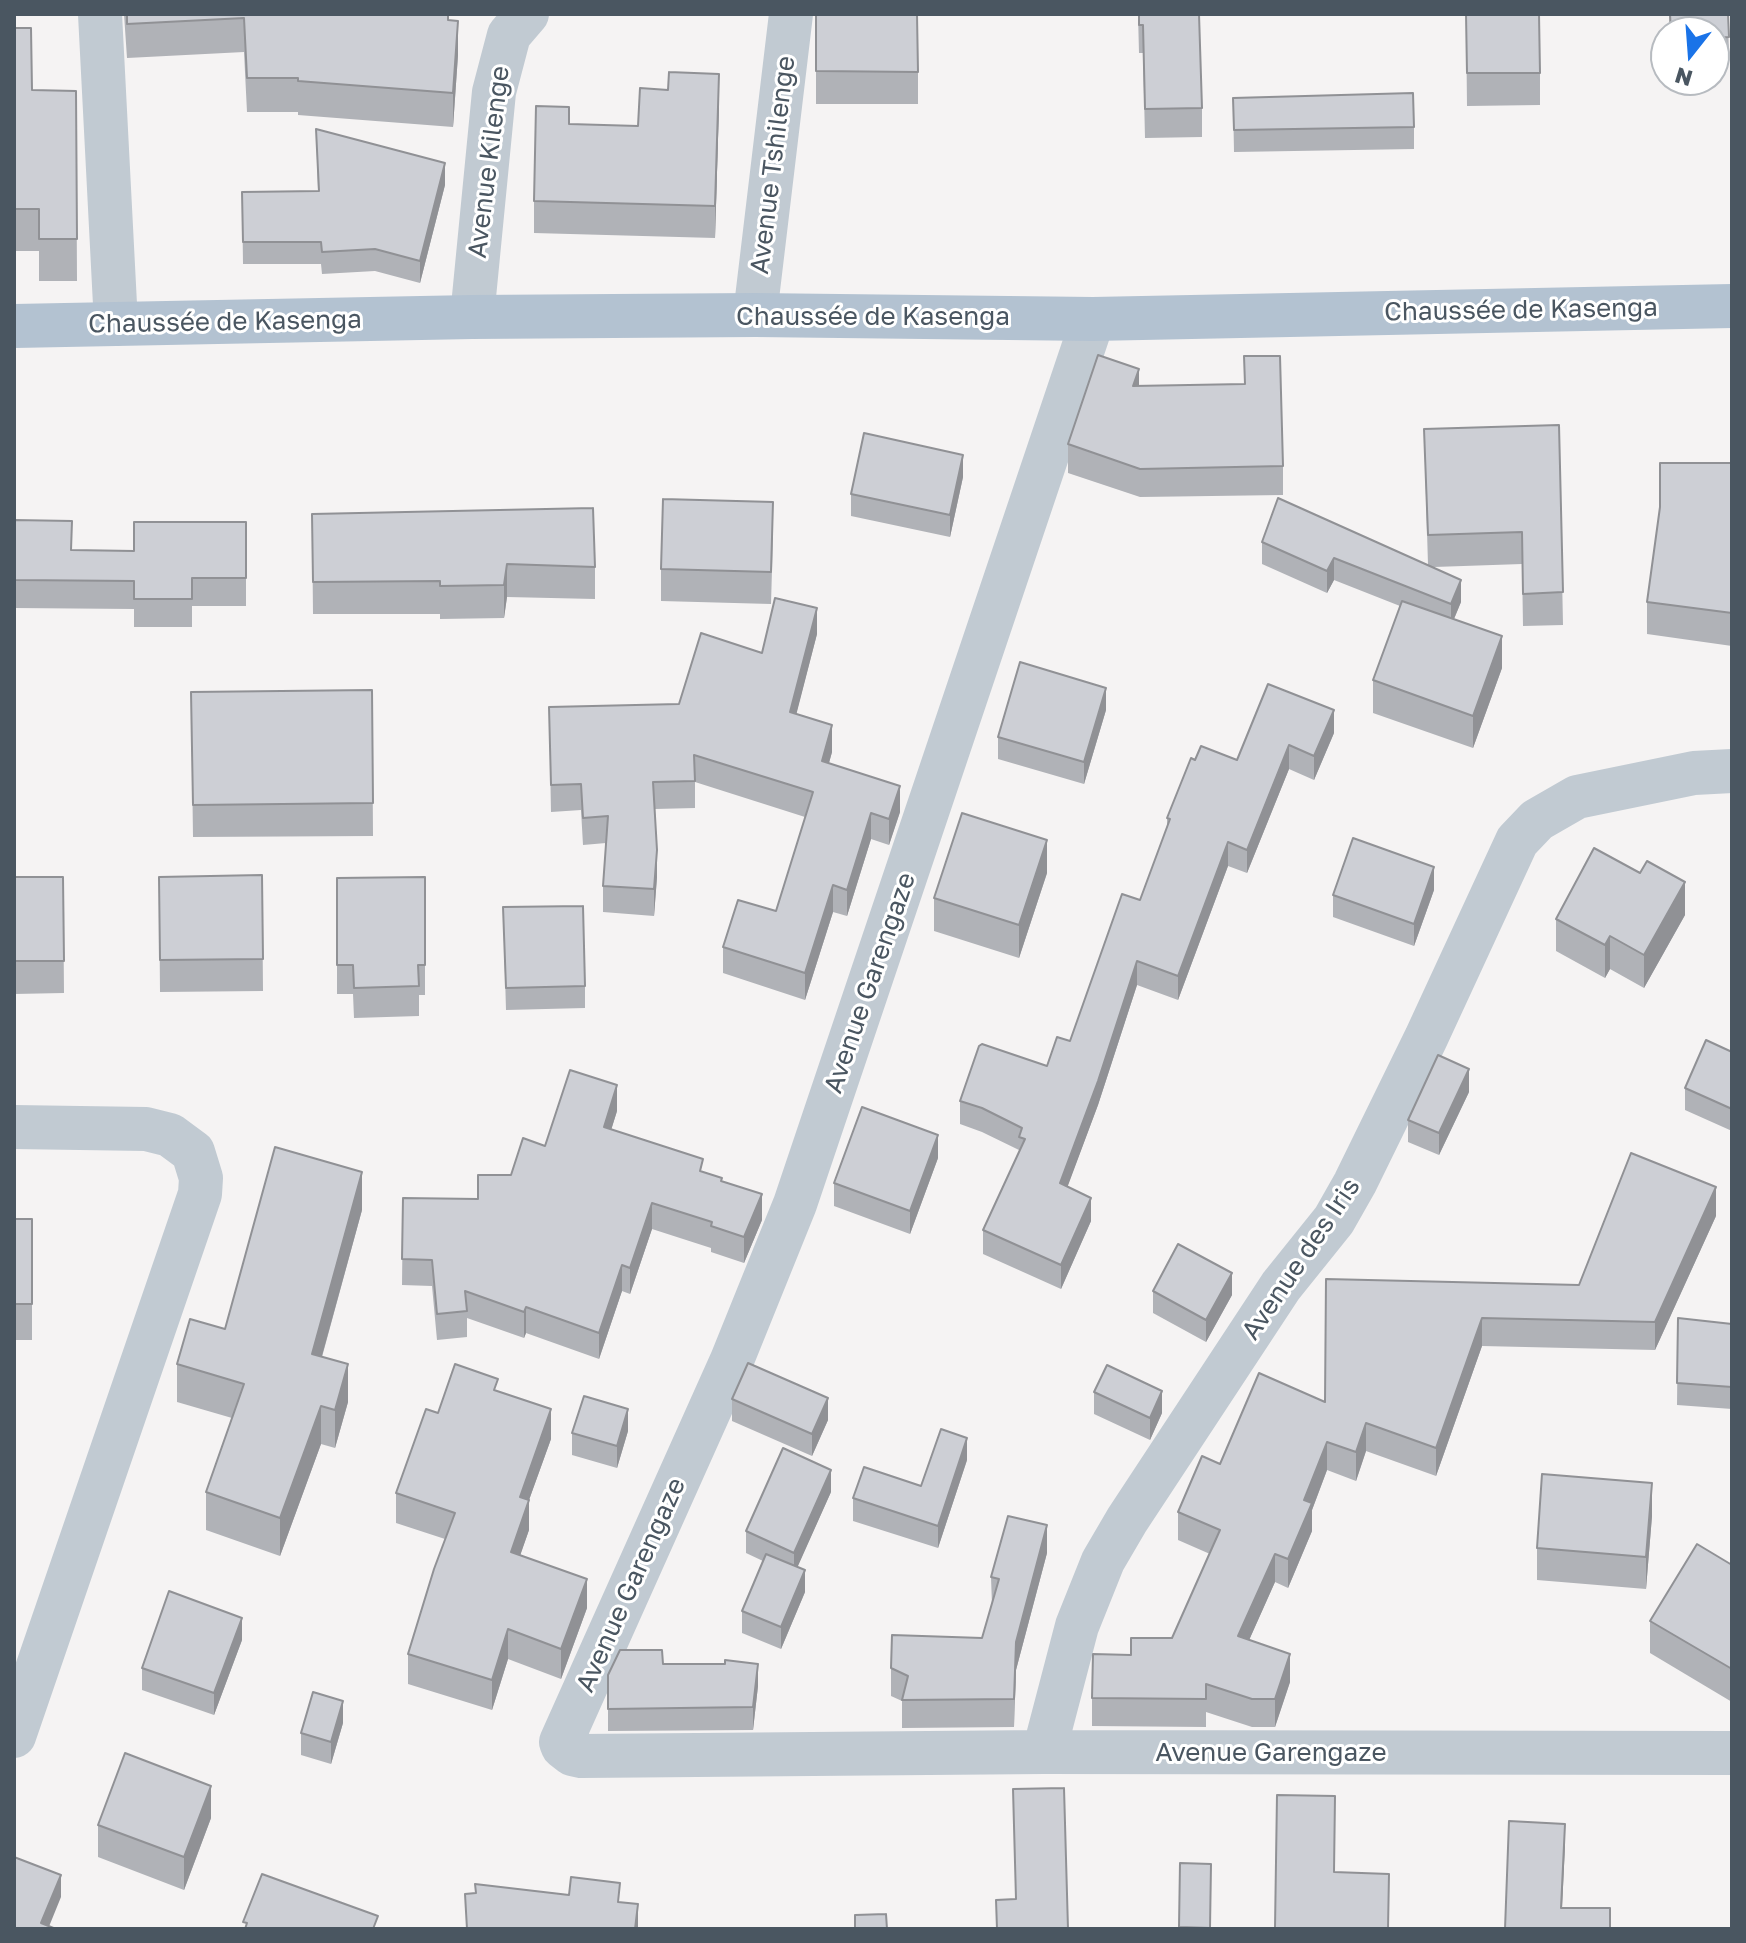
<!DOCTYPE html>
<html>
<head>
<meta charset="utf-8">
<style>
  body { margin:0 }
  #map { position:relative; width:1746px; height:1943px; overflow:hidden; background:#f5f3f3; font-family:"Golos Text",sans-serif }
  canvas { display:block }
  .frame { position:absolute; inset:0; border:16px solid #4a5661; pointer-events:none }
  .north { position:absolute; left:1650px; top:16px; width:80px; height:80px; box-sizing:border-box; background:#fff; border:2px solid #b7bbc0; border-radius:50%; rotate:197deg; font-size:22px; font-weight:700; line-height:32px; text-align:center; color:#4a5661 }
  .north::after { content:''; display:block; margin:auto; width:28px; height:36px; background:#1a73e8; clip-path:polygon(50% 0,100% 100%,50% 72%,0 100%) }
</style>
</head>
<body>
<div id="map">
<canvas width="1746" height="1943"></canvas>
<div class="frame"></div>
<div class="north">N</div>
</div>
<script>
const ctx = document.querySelector('canvas').getContext('2d');
ctx.lineJoin = 'round';
const poly = rows => new Path2D(rows.map(r => 'M' + r).join(''));
function strokePath(path, color, width, dash) { ctx.strokeStyle = color; ctx.lineWidth = width; ctx.lineCap = dash ? 'butt' : 'round'; ctx.setLineDash(dash || []); ctx.stroke(path); }
function fillPath(path, color) { ctx.fillStyle = color; ctx.fill(path, 'evenodd'); }
function write(font, color, halo, rows, align = 'center') {
  ctx.font = font + ' "Golos Text",sans-serif'; ctx.lineWidth = 6; ctx.setLineDash([]); ctx.textBaseline = 'middle'; ctx.strokeStyle = halo; ctx.fillStyle = color; for (const [text, x, y, turn = 0] of rows) {
    ctx.save(); ctx.translate(x, y); ctx.rotate((+turn || 0) * Math.PI / 180); ctx.textAlign = isNaN(turn) ? turn : align; if (halo) ctx.strokeText(text, 0, 0); ctx.fillText(text, 0, 0); ctx.restore();
  }
}
const minor = poly([
  [100,14,116,324],
  [755,315,791,14],
  [472,317,494,92,509,35,527,14],
  [1093,319,795,1204,732,1360,561,1742,563,1747,572,1754,581,1756,1044,1752,1732,1753],
  [14,1127,146,1129,170,1135,193,1152,201,1178,200,1194,14,1736],
  [1044,1752,1077,1626,1103,1561,1127,1520,1281,1286,1334,1220,1355,1183,1426,1038,1517,841,1537,820,1577,797,1694,773,1732,771]
]);
const major = poly([
  [14,326,472,317,755,315,1093,319,1732,306]
]);
const wall = poly([
  [124,14,448,14,448,20,458,55,453,127,298,115,298,112,247,112,244,52,127,58],
  [816,14,918,72,918,104,816,104],
  [1138,14,1202,108,1202,137,1145,138,1143,53,1139,53],
  [1466,14,1540,73,1540,105,1467,106],
  [1669,14,1728,14,1729,59,1714,60,1714,32,1670,32],
  [14,28,32,90,76,91,77,281,39,281,39,251,14,251],
  [668,90,719,105,715,238,534,233,534,201,569,124,638,126],
  [1233,98,1414,127,1414,149,1234,152],
  [316,129,445,185,420,283,375,271,322,274,321,264,243,264,242,192,318,191],
  [1244,356,1283,466,1283,495,1140,497,1068,473,1068,444,1139,386,1244,384],
  [1559,425,1563,625,1523,626,1522,564,1434,567,1461,602,1454,619,1502,668,1473,748,1373,713,1373,680,1400,606,1334,580,1327,593,1262,564,1262,542,1428,565,1424,429],
  [1732,463,1732,646,1647,634,1647,602],
  [963,477,950,537,851,516,851,494],
  [312,514,595,567,595,599,507,597,504,618,440,619,440,614,313,614],
  [14,520,72,550,134,551,246,522,246,606,192,606,192,627,134,627,134,609,14,608],
  [773,535,771,604,661,601,661,569],
  [817,634,796,714,832,752,829,763,900,812,889,845,871,839,847,916,833,912,805,1000,723,973,723,947,776,911,805,817,695,782,695,808,655,809,657,877,654,916,603,912,603,886,606,843,583,845,581,810,551,812,549,707,679,704,762,653],
  [372,690,373,836,193,837,191,692],
  [1106,710,1084,784,998,759,998,737],
  [1334,733,1314,780,1289,769,1247,873,1228,866,1178,1000,1137,985,1098,1105,1067,1187,1091,1221,1061,1289,983,1254,983,1230,1019,1153,1019,1150,982,1132,960,1124,960,1101,1047,1066,1070,1041,1140,900,1167,828,1167,818,1195,760,1237,760],
  [1047,873,1019,958,934,931,934,898],
  [262,875,263,991,160,992,159,877],
  [14,877,63,877,64,993,14,994],
  [425,877,425,995,419,995,419,1016,354,1018,353,994,337,994,337,878],
  [1434,890,1414,946,1333,917,1333,895],
  [503,907,585,986,585,1008,506,1010],
  [1685,915,1644,988,1610,969,1605,978,1556,951,1556,919],
  [1732,1052,1732,1131,1685,1110,1685,1088],
  [1469,1092,1439,1155,1408,1142,1408,1120],
  [617,1111,611,1130,722,1182,762,1220,744,1263,711,1252,711,1248,652,1229,630,1294,622,1291,599,1359,526,1333,524,1338,467,1318,467,1337,437,1340,432,1286,402,1285,403,1198,478,1199,511,1175,545,1146],
  [938,1158,910,1234,834,1206,834,1183],
  [362,1210,322,1357,348,1402,335,1448,321,1444,280,1556,206,1530,206,1492,232,1418,177,1402,177,1364,225,1329],
  [1716,1216,1655,1350,1482,1346,1436,1476,1366,1451,1356,1481,1327,1470,1312,1510,1312,1531,1288,1588,1275,1582,1249,1640,1290,1682,1275,1727,1252,1727,1206,1712,1206,1727,1092,1726,1092,1698,1131,1655,1172,1638,1210,1554,1178,1540,1178,1512,1220,1464,1325,1402,1326,1279,1579,1285],
  [14,1219,32,1219,32,1340,14,1340],
  [1153,1291,1232,1295,1206,1342,1153,1313],
  [1678,1318,1732,1324,1732,1409,1677,1405],
  [498,1391,551,1439,529,1500,529,1530,520,1555,587,1608,561,1679,508,1659,492,1710,408,1684,408,1654,445,1539,396,1523,396,1493,438,1413],
  [1094,1392,1162,1413,1150,1440,1094,1414],
  [732,1399,828,1420,812,1456,732,1421],
  [628,1431,617,1468,572,1455,572,1433],
  [967,1460,938,1548,853,1521,853,1498,921,1486],
  [831,1492,797,1567,805,1592,781,1649,742,1633,742,1611,763,1561,746,1553,746,1531],
  [1652,1516,1646,1589,1537,1580,1537,1548],
  [1047,1553,1016,1670,1014,1727,902,1728,902,1701,891,1696,891,1668,982,1638,992,1605,991,1577],
  [1732,1565,1732,1702,1650,1653,1650,1621],
  [242,1640,214,1715,142,1690,142,1668],
  [663,1664,725,1664,758,1686,753,1730,608,1731,608,1675],
  [343,1723,331,1764,301,1755,301,1733],
  [211,1818,184,1890,98,1857,98,1825],
  [1180,1863,1211,1864,1210,1929,1179,1929]
]);
const shadedWall = poly([
  [458,21,458,55,453,127,453,93],
  [719,74,719,105,715,238,715,206],
  [445,163,445,185,420,283,420,261],
  [1139,369,1139,397,1133,386],
  [963,455,963,477,950,537,950,515],
  [1334,558,1334,580,1327,593,1327,571],
  [507,564,507,597,504,618,504,585],
  [1461,580,1461,602,1451,626,1451,604],
  [817,608,817,634,790,739,790,712],
  [1502,636,1502,668,1473,748,1473,716],
  [1106,688,1106,710,1084,784,1084,762],
  [1334,710,1334,733,1314,780,1314,756],
  [832,725,832,752,822,788,822,761],
  [1289,745,1289,769,1247,873,1247,850],
  [900,786,900,812,889,845,889,819],
  [871,813,871,839,847,916,847,890],
  [1047,840,1047,873,1019,958,1019,925],
  [1228,842,1228,866,1178,1000,1178,976],
  [657,850,657,877,654,916,654,889],
  [1434,867,1434,890,1414,946,1414,924],
  [1685,882,1685,915,1644,988,1644,955],
  [833,885,833,912,805,1000,805,973],
  [1610,936,1610,969,1605,978,1605,945],
  [1137,961,1137,985,1098,1105,1060,1207,1060,1183],
  [1469,1069,1469,1092,1439,1155,1439,1133],
  [617,1085,617,1111,604,1153,604,1127],
  [938,1135,938,1158,910,1234,910,1211],
  [362,1172,362,1210,312,1392,312,1354],
  [1716,1187,1716,1216,1655,1350,1655,1322],
  [762,1194,762,1220,744,1263,744,1237],
  [1091,1198,1091,1221,1061,1289,1061,1265],
  [652,1203,652,1229,630,1294,630,1268],
  [622,1265,622,1291,599,1359,599,1333],
  [1232,1273,1232,1295,1206,1342,1206,1320],
  [526,1307,526,1333,524,1338,524,1312],
  [1482,1318,1482,1346,1436,1476,1436,1448],
  [348,1364,348,1402,335,1448,335,1410],
  [1162,1391,1162,1413,1150,1440,1150,1418],
  [828,1398,828,1420,812,1456,812,1434],
  [321,1406,321,1444,280,1556,280,1518],
  [551,1409,551,1439,529,1500,529,1530,511,1582,511,1552,520,1497],
  [628,1409,628,1431,617,1468,617,1446],
  [1366,1423,1366,1451,1356,1481,1356,1452],
  [967,1438,967,1460,938,1548,938,1526],
  [1327,1442,1327,1470,1312,1510,1312,1531,1288,1588,1288,1559,1304,1500],
  [831,1470,831,1492,794,1575,794,1553],
  [1652,1483,1652,1516,1646,1589,1646,1557],
  [1047,1525,1047,1553,1016,1670,1014,1727,1016,1642],
  [1275,1554,1275,1582,1238,1665,1238,1636],
  [805,1570,805,1592,781,1649,781,1627],
  [587,1579,587,1608,561,1679,561,1649],
  [242,1618,242,1640,214,1715,214,1693],
  [508,1629,508,1659,492,1710,492,1680],
  [1290,1654,1290,1682,1275,1727,1275,1699],
  [758,1664,758,1686,753,1730,753,1707],
  [343,1701,343,1723,331,1764,331,1742],
  [211,1786,211,1818,184,1890,184,1857],
  [1565,1824,1565,1846,1561,1929,1561,1908],
  [61,1875,61,1897,48,1929,41,1923],
  [638,1904,638,1929,635,1929]
]);
const building = poly([
  [127,14,448,14,448,20,458,21,453,93,298,81,298,78,247,78,244,18,127,24,127,14],
  [816,14,917,14,918,72,816,71,816,14],
  [1139,14,1199,14,1202,108,1145,109,1143,25,1139,25,1139,14],
  [1466,14,1539,14,1540,73,1467,73,1466,14],
  [1670,14,1728,14,1729,37,1714,38,1714,32,1671,32,1670,14],
  [14,28,31,28,32,90,76,91,77,239,39,239,39,209,14,209,14,28],
  [669,72,719,74,715,206,534,201,536,106,569,107,569,124,638,126,640,88,668,90,669,72],
  [1413,93,1414,127,1234,130,1233,98,1413,93],
  [316,129,445,163,420,261,375,249,322,252,321,242,243,242,242,192,319,191,316,129],
  [1098,355,1139,369,1133,386,1245,384,1244,356,1280,356,1283,466,1140,469,1068,444,1098,355],
  [1559,425,1563,592,1523,594,1522,532,1428,535,1424,429,1559,425],
  [864,433,963,455,950,515,851,494,864,433],
  [1660,463,1732,463,1732,613,1647,602,1660,507,1660,463],
  [1278,498,1461,580,1451,604,1334,558,1327,571,1262,542,1278,498],
  [663,499,773,502,771,572,661,569,663,499],
  [593,508,595,567,507,564,504,585,440,586,440,581,313,582,312,514,593,508],
  [14,520,72,521,71,550,134,551,134,522,246,522,246,578,192,578,192,599,134,599,134,581,14,580,14,520],
  [775,598,817,608,790,712,832,725,822,761,900,786,889,819,871,813,847,890,833,885,805,973,723,947,738,900,776,911,813,792,694,755,695,781,653,782,657,850,654,889,603,886,608,816,583,818,581,784,551,785,549,707,679,704,701,633,762,653,775,598],
  [1402,601,1502,636,1473,716,1373,680,1402,601],
  [1020,662,1106,688,1084,762,998,737,1020,662],
  [1268,684,1334,710,1314,756,1289,745,1247,850,1228,842,1178,976,1137,961,1098,1081,1060,1183,1091,1198,1061,1265,983,1230,1025,1139,1019,1137,1022,1128,982,1108,960,1101,979,1046,982,1044,1047,1066,1057,1037,1070,1041,1122,894,1140,900,1170,819,1167,818,1191,758,1195,760,1201,746,1237,760,1268,684],
  [372,690,373,803,193,805,191,692,372,690],
  [962,813,1047,840,1019,925,934,898,962,813],
  [1353,838,1434,867,1414,924,1333,895,1353,838],
  [1594,848,1640,873,1647,861,1685,882,1644,955,1610,936,1605,945,1556,919,1594,848],
  [262,875,263,959,160,960,159,877,262,875],
  [14,877,63,877,64,961,14,961,14,877],
  [425,877,425,965,418,965,419,986,354,988,353,965,337,965,337,878,425,877],
  [583,906,585,986,506,988,503,907,583,906],
  [1706,1040,1732,1052,1732,1109,1685,1088,1706,1040],
  [1438,1055,1469,1069,1439,1133,1408,1120,1438,1055],
  [570,1070,617,1085,604,1127,703,1159,700,1171,722,1178,721,1181,762,1194,744,1237,711,1226,712,1222,652,1203,630,1268,622,1265,599,1333,526,1307,524,1312,465,1291,467,1311,437,1314,432,1260,402,1259,403,1198,478,1199,478,1175,511,1175,523,1138,545,1146,570,1070],
  [862,1107,938,1135,910,1211,834,1183,862,1107],
  [275,1147,362,1172,312,1354,348,1364,335,1410,321,1406,280,1518,206,1492,244,1384,177,1364,190,1319,225,1329,275,1147],
  [1631,1153,1716,1187,1655,1322,1482,1318,1436,1448,1366,1423,1356,1452,1327,1442,1304,1500,1312,1503,1288,1559,1275,1554,1238,1636,1290,1654,1275,1699,1252,1699,1206,1684,1206,1699,1092,1698,1093,1654,1131,1655,1131,1638,1172,1638,1220,1530,1178,1512,1202,1456,1220,1464,1259,1373,1325,1402,1326,1279,1579,1285,1631,1153],
  [14,1219,32,1219,32,1304,14,1304,14,1219],
  [1178,1244,1232,1273,1206,1320,1153,1291,1178,1244],
  [1678,1318,1732,1324,1732,1387,1677,1383,1678,1318],
  [748,1363,828,1398,812,1434,732,1399,748,1363],
  [455,1364,498,1379,494,1390,551,1409,520,1497,529,1500,511,1552,587,1579,561,1649,508,1629,492,1680,408,1654,434,1569,455,1513,396,1493,426,1409,438,1413,455,1364],
  [1107,1365,1162,1391,1150,1418,1094,1392,1107,1365],
  [584,1396,628,1409,617,1446,572,1433,584,1396],
  [941,1429,967,1438,938,1526,853,1498,864,1467,921,1486,941,1429],
  [783,1448,831,1470,794,1553,746,1531,783,1448],
  [1542,1474,1652,1483,1646,1557,1537,1548,1542,1474],
  [1008,1516,1047,1525,1016,1642,1014,1699,902,1700,908,1676,891,1668,892,1635,982,1638,999,1579,991,1577,1008,1516],
  [1697,1544,1732,1565,1732,1669,1650,1621,1697,1544],
  [766,1554,805,1570,781,1627,742,1611,766,1554],
  [169,1591,242,1618,214,1693,142,1668,169,1591],
  [620,1650,662,1650,663,1664,725,1664,725,1660,758,1664,753,1707,608,1709,608,1675,620,1650],
  [313,1692,343,1701,331,1742,301,1733,313,1692],
  [125,1753,211,1786,184,1857,98,1825,125,1753],
  [1064,1788,1068,1929,997,1929,996,1900,1016,1899,1013,1789,1064,1788],
  [1277,1795,1335,1796,1334,1872,1389,1874,1388,1929,1266,1929,1266,1928,1275,1928,1277,1795],
  [1509,1821,1565,1824,1561,1908,1610,1908,1610,1929,1505,1929,1509,1821],
  [14,1857,61,1875,41,1923,56,1929,14,1929,14,1857],
  [1180,1863,1211,1864,1210,1928,1179,1927,1180,1863],
  [262,1874,378,1916,373,1929,245,1929,247,1923,243,1922,262,1874],
  [571,1877,620,1883,618,1902,638,1904,635,1929,467,1929,465,1894,476,1893,475,1884,569,1895,571,1877],
  [886,1914,887,1929,855,1929,855,1915,886,1914]
]);
const streetNames = [
  ["Avenue Kilenge",489,162,-83],
  ["Avenue Tshilenge",773,165,-83],
  ["Chaussée de Kasenga",1521,310,-1],
  ["Chaussée de Kasenga",873,317],
  ["Chaussée de Kasenga",225,322,-1],
  ["Avenue Garengaze",870,983,-71],
  ["Avenue des Iris",1301,1259,-56],
  ["Avenue Garengaze",631,1585,-66],
  ["Avenue Garengaze",1271,1753]
];
strokePath(minor, '#c1cad2', 44);
strokePath(major, '#b3c2d1', 44);
fillPath(wall, '#b0b2b7');
fillPath(shadedWall, '#909195');
fillPath(building, '#cdcfd5');
strokePath(building, '#909195', 2);
write('26px', '#4a5661', '#fff', streetNames);
</script>
</body>
</html>
